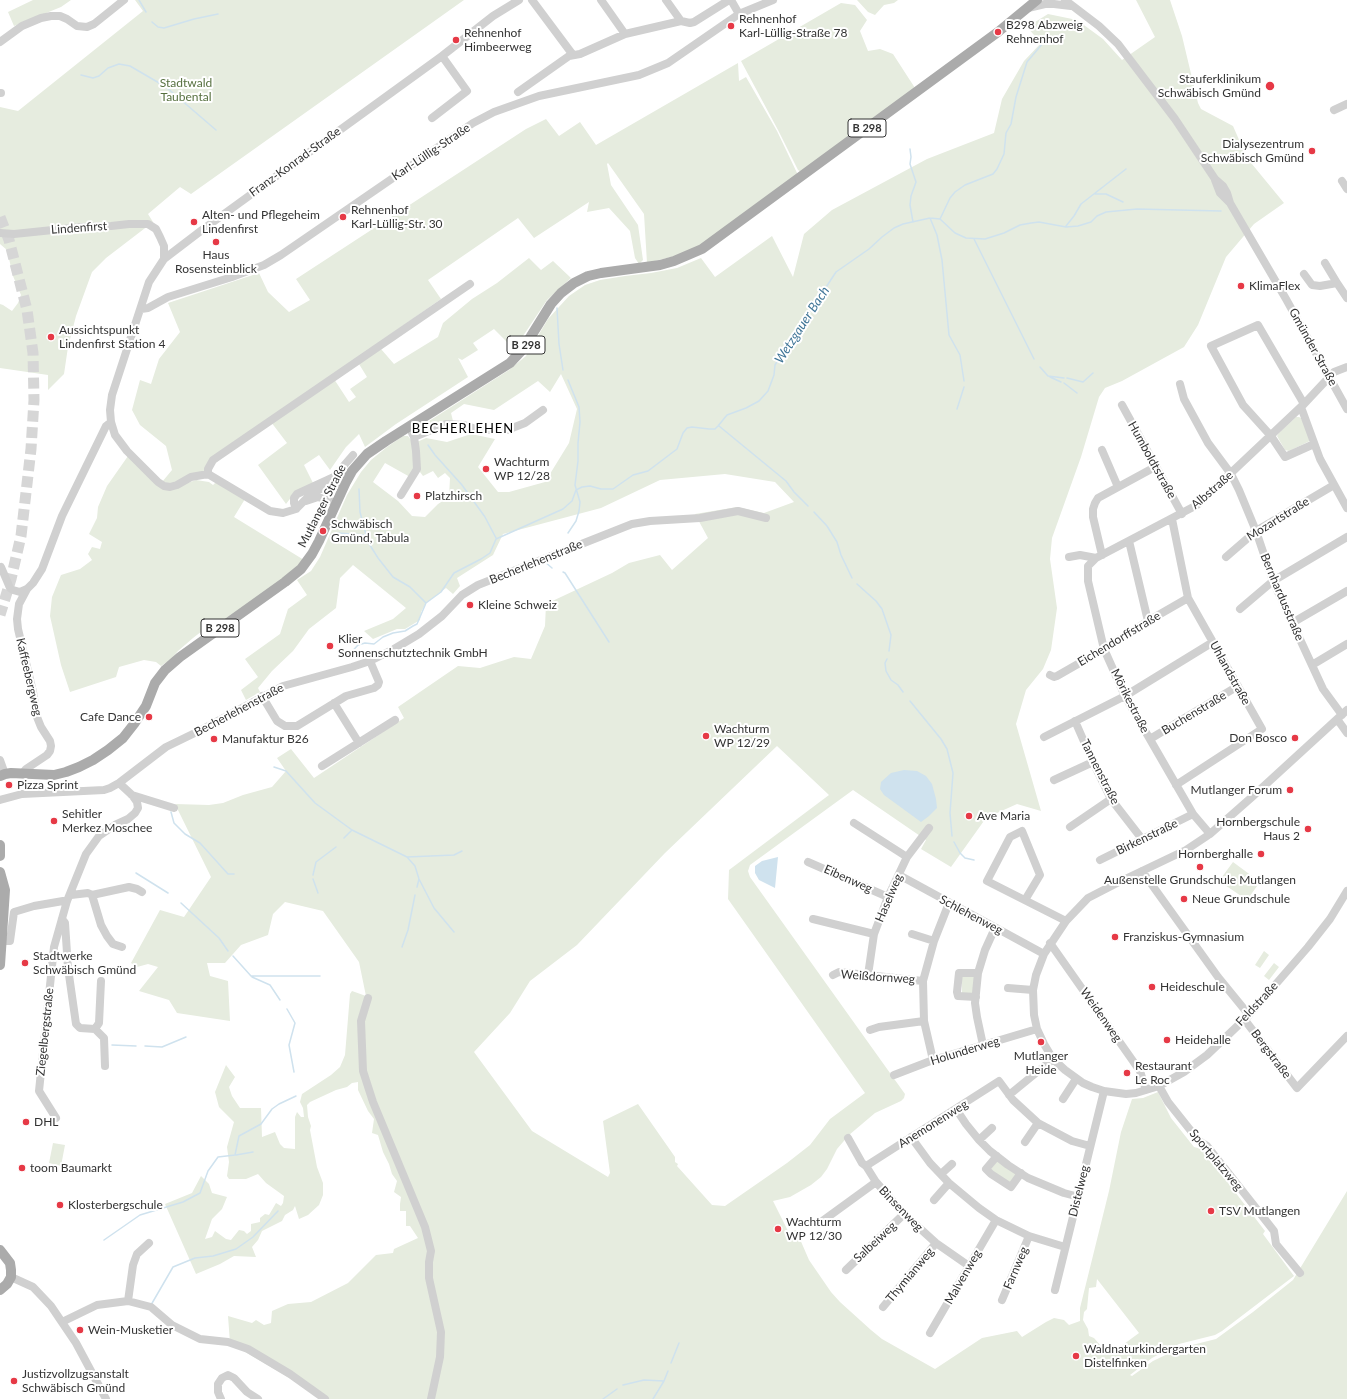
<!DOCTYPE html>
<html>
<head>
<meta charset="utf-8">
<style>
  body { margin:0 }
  canvas { display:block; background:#fff }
</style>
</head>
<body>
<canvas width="1347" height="1399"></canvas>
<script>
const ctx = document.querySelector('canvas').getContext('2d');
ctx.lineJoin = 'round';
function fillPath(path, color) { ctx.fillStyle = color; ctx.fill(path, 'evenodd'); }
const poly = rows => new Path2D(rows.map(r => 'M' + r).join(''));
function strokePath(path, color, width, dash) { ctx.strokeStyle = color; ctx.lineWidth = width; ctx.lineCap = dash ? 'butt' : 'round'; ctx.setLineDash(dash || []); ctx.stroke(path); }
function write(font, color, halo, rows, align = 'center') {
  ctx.font = font + ' Lato,sans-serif'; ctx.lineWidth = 4; ctx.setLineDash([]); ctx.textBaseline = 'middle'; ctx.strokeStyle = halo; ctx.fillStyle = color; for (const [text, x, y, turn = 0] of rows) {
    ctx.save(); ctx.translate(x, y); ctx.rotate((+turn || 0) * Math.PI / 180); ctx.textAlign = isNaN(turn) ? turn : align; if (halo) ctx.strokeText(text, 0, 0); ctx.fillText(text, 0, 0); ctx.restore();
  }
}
const green = poly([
  [33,0,71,0,61,7,14,26,8,12],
  [135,0,464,0,191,194,180,187,148,214,153,222,106,258,92,272,76,316,68,347,64,374,48,390,48,375,0,368,0,304,3,305,12,311,18,303,21,295,13,276,7,250,0,244,0,107,18,111,143,11],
  [852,0,898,0,894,3,884,5,875,15,868,12,857,0],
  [1136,0,1170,0,1182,36,1198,103,1201,109,1233,126,1247,158,1284,203,1254,224,1226,257,1198,325,1184,347,1122,381,1105,388,1099,397,1081,457,1052,538,1050,559,1057,608,1051,650,1043,669,1026,690,1016,724,1041,811,1017,804,986,818,951,867,921,849,926,840,853,790,750,865,748,871,750,877,905,1094,904,1098,901,1101,875,1113,849,1135,837,1149,827,1169,821,1177,811,1185,790,1197,773,1201,789,1233,796,1230,809,1260,831,1292,840,1302,871,1330,882,1339,935,1369,982,1338,1017,1331,1022,1337,1046,1322,1054,1318,1064,1320,1069,1325,1080,1321,1080,1308,1109,1191,1121,1132,1132,1099,1143,1098,1158,1092,1171,1118,1194,1147,1202,1149,1265,1231,1263,1234,1294,1276,1222,1331,1215,1335,1179,1344,1152,1358,1130,1375,1132,1376,1153,1361,1180,1348,1216,1339,1253,1312,1293,1280,1347,1191,1347,1399,325,1399,230,1343,228,1316,252,1323,256,1320,264,1325,271,1323,272,1311,288,1304,311,1302,348,1283,376,1255,393,1253,394,1249,418,1238,410,1226,406,1226,406,1211,400,1211,400,1204,401,1197,394,1192,397,1181,392,1174,389,1164,383,1152,378,1135,372,1133,374,1119,368,1111,358,1090,358,1082,352,1083,347,1087,336,1090,310,1102,307,1105,308,1117,311,1126,310,1130,317,1167,323,1183,323,1195,319,1205,308,1215,299,1219,295,1206,293,1210,285,1215,282,1221,262,1231,258,1240,252,1247,256,1257,234,1256,220,1264,196,1274,165,1204,192,1193,201,1176,209,1184,212,1193,227,1197,222,1209,212,1219,205,1239,212,1237,215,1231,226,1239,231,1240,239,1230,244,1231,247,1234,251,1231,251,1224,260,1222,260,1218,265,1214,269,1215,276,1203,281,1206,283,1203,284,1196,266,1183,258,1174,246,1179,229,1179,227,1176,229,1162,227,1147,234,1122,219,1107,215,1092,226,1065,235,1077,229,1087,232,1096,240,1108,261,1108,262,1137,275,1132,280,1144,284,1148,295,1149,295,1117,297,1112,301,1117,304,1117,303,1108,300,1102,302,1094,331,1075,340,1067,345,1055,350,994,352,991,366,996,359,962,323,911,285,902,273,914,268,935,241,945,225,963,207,963,210,976,228,981,230,1021,177,1013,169,1000,139,991,158,967,148,964,137,967,131,963,160,910,184,917,211,877,175,804,209,805,223,803,243,795,272,787,286,771,277,758,291,749,314,778,404,718,398,707,458,666,480,668,514,657,531,659,545,626,546,604,612,573,629,563,660,555,672,570,708,538,695,514,737,507,764,513,794,502,775,482,725,474,660,480,601,508,503,534,493,555,457,578,460,586,453,594,446,588,426,603,421,612,420,620,405,629,397,629,373,639,364,631,393,619,406,608,353,565,340,578,336,608,309,629,293,651,272,671,258,688,260,692,246,700,241,690,258,677,245,659,280,634,288,609,307,595,297,580,311,571,320,557,347,495,361,472,371,460,387,447,403,436,408,436,411,440,416,465,410,477,385,463,373,482,398,501,412,516,425,517,438,504,449,497,450,478,445,473,438,478,433,471,423,476,417,468,417,442,426,438,447,442,471,434,495,439,478,467,498,492,509,492,545,482,569,443,577,409,561,374,550,392,538,381,494,410,464,404,451,413,453,421,417,432,415,430,509,370,526,356,548,319,569,296,585,285,600,280,625,276,651,273,677,268,701,258,715,277,772,236,793,277,804,234,832,210,927,159,994,133,1002,99,1024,61,1041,43,1027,27,1048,14,1077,20,1103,39,1122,60,1155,37],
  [777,746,829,795,729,870,728,899,865,1093,830,1119,810,1145,787,1163,725,1206,712,1205,677,1166,678,1164,675,1162,675,1157,638,1104,603,1121,610,1173,608,1177,532,1131,474,1052,510,1013,530,981,577,945,665,853],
  [1097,1279,1139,1333,1109,1355,1094,1338,1089,1336,1088,1329,1083,1320,1084,1312,1087,1309,1089,1288,1096,1287],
  [841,3,855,5,867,20,860,31,868,51,880,49,893,54,915,88,801,172,798,170,778,130,741,61],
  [738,63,739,81,746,77,777,131,798,175,700,246,683,254,647,263,644,214,608,163,607,164,611,185,638,225,643,260,639,264,635,258,630,231,609,208,587,212,589,202,534,238,518,218,428,280,441,299,265,422,206,471,175,484,162,482,172,470,166,446,140,425,132,410,140,380,151,384,159,359,180,332,168,303,259,273,268,292,289,312,310,300,296,279,526,129,546,119,559,136,580,122,596,145],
  [529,258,541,270,553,261,571,278,547,300,513,351,508,343,494,329,473,343,478,350,462,360,458,358,468,377,396,424,365,447,359,434,346,447,330,470,319,455,304,465,313,483,296,491,286,504,258,465,287,443,271,422,334,379,349,402,356,397,350,389,367,377,359,364,381,349,394,364,438,337,443,323,472,299,497,283],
  [1296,417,1299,417,1301,418,1312,440,1289,451,1285,450,1277,436,1279,433],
  [128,456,161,487,187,483,196,480,209,482,213,485,216,482,245,499,234,517,304,560,290,576,222,624,215,621,193,638,178,651,171,659,161,666,156,662,144,660,119,667,116,677,70,692,61,665,50,616,52,597,61,575,80,569,92,560,88,554,92,547,100,549,102,542,89,534,97,518,98,507,107,486],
  [1233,862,1260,882,1247,900,1219,881],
  [1264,951,1269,955,1260,968,1255,965],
  [1274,963,1279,967,1269,980,1264,976],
  [962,976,975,977,974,993,962,993],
  [53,1143,65,1145,61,1166,49,1163],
  [998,1160,1017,1174,1011,1184,990,1170]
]);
const water = poly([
  [904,770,917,771,926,776,932,784,936,799,937,808,929,816,921,822,884,795,880,789,881,782,891,773],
  [778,857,775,888,759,880,755,873,755,866,762,861]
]);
const stream = poly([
  [139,0,146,12],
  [152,22,158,27,164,28,194,19,218,14],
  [81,75,93,78,99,76,108,68,119,64,130,66,166,87,216,130],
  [910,149,911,157,910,164,916,182,911,196,910,205,913,222],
  [1095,194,1106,194,1123,202],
  [930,218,937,235,942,260,949,335,960,355,964,381],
  [940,219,950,198,955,192,965,185,993,174,997,169,1004,154,1006,133,1011,124,1016,97,1027,62,1043,43,1056,36],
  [1066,226,1074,216,1081,204,1126,169],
  [974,239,1034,359],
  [557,308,559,344,563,370],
  [1040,367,1048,376,1064,378],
  [1050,377,1061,382],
  [1067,378,1083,382,1093,373],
  [568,380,579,407,580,422,578,443,578,461,575,485,580,502,579,511,576,521,568,533],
  [1064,383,1077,393],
  [957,409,964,387],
  [719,426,786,481,794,492,808,506],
  [428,445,435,455,462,485,485,517,496,538],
  [359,489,360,512,368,542,378,558,393,577,410,587,426,603],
  [814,512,827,526,837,542,841,555,852,578],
  [338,533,365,535],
  [545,562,552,568],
  [563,572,565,573,609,642],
  [857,584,876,601,882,609,891,635,889,651],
  [347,657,358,645,365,643,374,644,383,637,393,633,405,631,413,626,417,624,426,603,441,592,454,573,481,559,490,553,496,539,563,509,572,501,576,490,582,487,590,486,601,489,613,489,633,475,648,471,677,449,683,433,687,428,692,427,709,429,715,429,718,426,727,415,746,408,759,401,768,391,774,375,775,365,784,350,794,339,806,316,811,310,836,272,869,249,882,237,894,228,903,224,930,218,940,219,955,233,966,238,985,239,1004,233,1020,225,1031,223,1039,222,1066,227,1078,226,1091,222,1097,216,1106,212,1137,209,1221,211],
  [887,659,885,663,886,671,891,680,898,685,903,692],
  [910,701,941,739,947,749,953,773,950,813,952,836],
  [274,767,286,771,315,803,352,830,407,857,415,866,419,879,434,908,454,932],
  [171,812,174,823,185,834,200,843,228,874,234,874],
  [344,838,352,830],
  [954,842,960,853,965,858,974,860],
  [407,857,454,855,462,851],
  [136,873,168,893],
  [313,875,316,862,336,847],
  [313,879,318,893],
  [417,887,419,879],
  [181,903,219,938,228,951],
  [402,947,408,930,415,895],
  [233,956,251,976,320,976],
  [252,977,270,985,280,1000],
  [287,1009,295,1023,289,1045,294,1072],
  [112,1045,136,1046],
  [145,1046,162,1047,186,1037],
  [236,1155,253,1152],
  [104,1240,140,1215,183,1202,200,1193,208,1171,218,1157,235,1155,239,1136,261,1124,272,1109,279,1104,296,1096],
  [151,1305,173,1267,195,1258,213,1256,236,1249,253,1237,278,1211],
  [671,1363,679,1343],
  [623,1385,644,1380,664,1381],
  [603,1399,617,1389],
  [653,1399,664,1381,668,1371]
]);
const highwayTunnel = poly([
  [0,217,9,240,27,310,33,353,34,400,31,449,21,536,11,579,0,615]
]);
const minor = poly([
  [532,0,573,55],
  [601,0,625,34],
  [666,0,681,21],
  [731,0,739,14],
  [1065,0,1099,26,1118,44,1175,119,1215,179,1223,186,1227,193,1230,203,1286,299,1347,409],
  [1028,8,1045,4,1054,4,1071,6],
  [0,42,22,26,41,18,51,16,60,16,67,19,77,26,87,27,94,24,124,0],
  [518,92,569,56,580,54,625,34,681,21,690,23,694,22,729,0],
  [0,93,1,93],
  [1334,110,1347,104],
  [432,118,467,91,442,56],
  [1215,180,1220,193,1230,203],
  [1342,181,1347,189],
  [0,233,14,234,82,227,111,226,129,224,148,224,156,229,160,237,164,246,164,259],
  [1325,263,1337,283],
  [1304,274,1312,285,1320,286,1337,283,1347,298],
  [141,309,148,308,168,297,232,277,264,265,281,255,473,123,494,112,539,96,639,75,668,63,739,14,773,0],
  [1180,384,1184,399,1208,443,1231,474,1239,490,1256,531,1273,581,1323,689,1342,715],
  [1304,404,1258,325,1211,346,1243,405,1271,436,1285,457,1314,444],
  [1122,405,1182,514],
  [1301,407,1320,459,1347,508],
  [414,437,446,424,464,425,479,430,507,430,525,423,543,410],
  [1102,450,1118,487],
  [208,474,208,469,213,460,470,284],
  [349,474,337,484,318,490,311,494,296,509,283,513,270,511,208,474,191,477,177,485,170,487,164,486,158,482,127,451,115,435,111,422,110,410,112,395,149,282,164,259,202,230,442,56,493,16,519,0],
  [401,495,417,469,416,451,414,437,412,433],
  [306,501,318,497,336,503],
  [296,509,294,503,294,498,297,494,334,477,353,455],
  [1172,519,1188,598,1262,729,1176,785],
  [1129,541,1148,621],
  [1102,555,1093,517,1093,509,1095,503,1098,498,1155,467],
  [1069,557,1080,555,1096,558,1197,505,1304,404,1334,372,1347,367],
  [1226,557,1256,531,1334,485],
  [1096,558,1088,566,1088,581,1104,649,1125,696,1193,814,1210,834],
  [1,567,10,588,13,590,20,592,27,589,33,583,42,569,62,516,106,426,111,422],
  [1240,609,1273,581,1347,537],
  [1292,623,1347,591],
  [1312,665,1347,644],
  [1050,675,1054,677,1057,676,1104,649,1148,621,1188,598],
  [262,696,277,721,285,726,297,726,346,696,374,688,378,685,379,682,370,661],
  [334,703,359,743],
  [1347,710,1252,797,1210,834,1186,850,1119,882,1088,898,1066,921,1044,954,1036,975,1033,990,1034,1015,1037,1029,1044,1044,1053,1059,1065,1070,1083,1083,1092,1087,1104,1091,1126,1094,1136,1093,1159,1086,1184,1072,1207,1055,1249,1015,1308,947,1330,919,1347,891],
  [1337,719,1347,733],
  [1075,721,1093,762,1111,799,1142,839],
  [1044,737,1125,696,1213,642],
  [1150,739,1238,686],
  [0,760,5,774],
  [322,766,395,720],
  [22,774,26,769,47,755,50,751,51,746,50,741,41,727,37,717,33,692,18,629,17,619,19,604,27,589],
  [1054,780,1093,762],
  [132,795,174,808],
  [0,800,22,794,104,790,110,788,119,783,166,747,201,730,283,686,352,667,370,661,394,649,419,634,442,616,462,595,478,585,632,524,650,521,700,518,738,511,766,518],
  [854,823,907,857],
  [1070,827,1111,799],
  [1100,860,1193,814],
  [808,862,888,897],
  [1142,871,1218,977,1249,1015],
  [899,875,1044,954],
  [71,895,88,893,92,895,129,887,137,889,142,892],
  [92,895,101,925,107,936,113,944,122,947],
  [1025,900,1040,875,1022,831,1010,837,987,881,1066,921],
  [62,919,65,923,68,968,76,1024,80,1028,95,1029,99,1023,101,981],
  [813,919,874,934],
  [912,934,934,941],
  [1,941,10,941,14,912,34,906,63,901,67,901],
  [1050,943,1140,1071,1146,1090],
  [833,975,839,972,923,981],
  [868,975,874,934,888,897,907,857,929,828],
  [1008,988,1033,990],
  [976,997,958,996,957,992,959,973,978,973],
  [368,998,361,1021,363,1071,373,1102,425,1227,431,1251,429,1262,429,1278,441,1332,440,1357,431,1399],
  [1244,1019,1297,1088,1347,1036],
  [95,1029,104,1038,105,1066],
  [870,1030,879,1027,924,1021],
  [983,1045,977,1017,975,1003,978,973,985,950,995,928],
  [933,1060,924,1021,923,981,934,941,949,903],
  [894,1075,933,1060,1037,1029],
  [1159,1086,1168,1102,1199,1141,1207,1146,1274,1231,1276,1244,1300,1273],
  [1009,1095,1053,1059],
  [1063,1099,1076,1079],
  [956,1109,966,1124,979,1140,990,1151,1008,1165,1028,1178,1064,1193,1079,1197],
  [56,1118,39,1091,54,947,67,901,86,854,99,836,115,825,128,819,135,813,138,808,137,802,132,795,119,783],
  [911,1137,930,1163,949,1183,979,1208,996,1220,1029,1236,1065,1247],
  [848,1138,862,1163,866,1166,876,1182,904,1214,936,1243,969,1266],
  [979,1140,992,1128],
  [1025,1142,1038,1123],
  [997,1156,986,1169,991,1174,1011,1187,1021,1173],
  [866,1166,999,1081,1013,1100,1038,1123,1072,1141,1090,1146],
  [941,1174,952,1164],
  [934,1200,949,1183],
  [821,1222,876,1182],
  [846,1270,904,1214],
  [11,1277,33,1287,51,1306,76,1343,106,1399],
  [1055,1290,1104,1091],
  [1002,1300,1029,1236],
  [128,1301,133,1265,137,1254,149,1243],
  [883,1307,936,1243],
  [62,1322,97,1305,128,1301,151,1307,172,1325,200,1339,228,1342,248,1349,290,1374,325,1399],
  [930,1333,996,1220],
  [221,1399,218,1392,218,1384,222,1378,228,1375,234,1378,247,1392,258,1399]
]);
const major = poly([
  [0,776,5,774,11,773,54,775,66,772,79,767,93,760,108,750,123,738,134,724,146,706,155,683,165,670,180,657,285,582,301,569,312,554,319,541,346,482,352,471,367,454,386,441,510,363,523,349,551,304,561,293,574,283,588,276,601,273,660,265,674,261,702,249,998,32,1037,0],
  [0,845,0,856],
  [0,872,5,890,0,965],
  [0,1250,10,1263,11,1270,11,1277,7,1284,0,1290]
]);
const markers = [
  [731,26,4,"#e63946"],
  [998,32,4,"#e63946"],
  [456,40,4,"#e63946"],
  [1270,86,5,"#e63946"],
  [1312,151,4,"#e63946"],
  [343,217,4,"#e63946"],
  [194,222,4,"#e63946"],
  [216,242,4,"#e63946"],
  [1241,286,4,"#e63946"],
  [51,337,4,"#e63946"],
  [486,469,4,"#e63946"],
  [417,496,4,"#e63946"],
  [323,531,4,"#e63946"],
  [470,605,4,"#e63946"],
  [330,646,4,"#e63946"],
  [149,717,4,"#e63946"],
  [706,736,4,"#e63946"],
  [1295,738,4,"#e63946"],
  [214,739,4,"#e63946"],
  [9,785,4,"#e63946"],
  [1290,790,4,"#e63946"],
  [969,816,4,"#e63946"],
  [54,821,4,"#e63946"],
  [1308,829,4,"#e63946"],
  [1261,854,4,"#e63946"],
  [1200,867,4,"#e63946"],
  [1184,899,4,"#e63946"],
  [1115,937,4,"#e63946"],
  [25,963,4,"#e63946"],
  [1152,987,4,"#e63946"],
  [1167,1040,4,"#e63946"],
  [1041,1042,4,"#e63946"],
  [1127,1073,4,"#e63946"],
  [26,1122,4,"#e63946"],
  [22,1168,4,"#e63946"],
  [60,1205,4,"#e63946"],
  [1211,1211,4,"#e63946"],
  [778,1229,4,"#e63946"],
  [80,1330,4,"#e63946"],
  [1076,1356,4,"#e63946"],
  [14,1381,4,"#e63946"]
];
const shields = [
  [867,128,38],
  [526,345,38],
  [220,628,38]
];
const shieldNames = [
  ["B 298",867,128],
  ["B 298",526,345],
  ["B 298",220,628]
];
const poiNames = [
  ["Rehnenhof",739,19],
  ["Karl-Lüllig-Straße 78",739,33],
  ["B298 Abzweig",1006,25],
  ["Rehnenhof",1006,39],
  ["Rehnenhof",464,33],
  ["Himbeerweg",464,47],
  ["Stauferklinikum",1261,79,"right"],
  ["Schwäbisch Gmünd",1261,93,"right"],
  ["Dialysezentrum",1304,144,"right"],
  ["Schwäbisch Gmünd",1304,158,"right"],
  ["Rehnenhof",351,210],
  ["Karl-Lüllig-Str. 30",351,224],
  ["Alten- und Pflegeheim",202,215],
  ["Lindenfirst",202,229],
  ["Haus",216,255,"center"],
  ["Rosensteinblick",216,269,"center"],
  ["KlimaFlex",1249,286],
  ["Aussichtspunkt",59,330],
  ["Lindenfirst Station 4",59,344],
  ["Wachturm",494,462],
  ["WP 12/28",494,476],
  ["Platzhirsch",425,496],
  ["Schwäbisch",331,524],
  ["Gmünd, Tabula",331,538],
  ["Kleine Schweiz",478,605],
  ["Klier",338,639],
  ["Sonnenschutztechnik GmbH",338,653],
  ["Cafe Dance",141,717,"right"],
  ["Wachturm",714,729],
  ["WP 12/29",714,743],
  ["Don Bosco",1287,738,"right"],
  ["Manufaktur B26",222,739],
  ["Pizza Sprint",17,785],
  ["Mutlanger Forum",1282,790,"right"],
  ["Sehitler",62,814],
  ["Merkez Moschee",62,828],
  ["Ave Maria",977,816],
  ["Hornbergschule",1300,822,"right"],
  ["Haus 2",1300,836,"right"],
  ["Hornberghalle",1253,854,"right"],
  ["Außenstelle Grundschule Mutlangen",1200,880,"center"],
  ["Neue Grundschule",1192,899],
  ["Franziskus-Gymnasium",1123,937],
  ["Stadtwerke",33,956],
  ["Schwäbisch Gmünd",33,970],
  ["Heideschule",1160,987],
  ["Heidehalle",1175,1040],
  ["Mutlanger",1041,1056,"center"],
  ["Heide",1041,1070,"center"],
  ["Restaurant",1135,1066],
  ["Le Roc",1135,1080],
  ["DHL",34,1122],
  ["toom Baumarkt",30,1168],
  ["Klosterbergschule",68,1205],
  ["TSV Mutlangen",1219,1211],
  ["Wachturm",786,1222],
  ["WP 12/30",786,1236],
  ["Wein-Musketier",88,1330],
  ["Waldnaturkindergarten",1084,1349],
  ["Distelfinken",1084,1363],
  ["Justizvollzugsanstalt",22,1374],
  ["Schwäbisch Gmünd",22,1388]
];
const parkNames = [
  ["Stadtwald",186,83],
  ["Taubental",186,97]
];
const streetNames = [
  ["Karl-Lüllig-Straße",431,152,-34],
  ["Franz-Konrad-Straße",295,162,-36],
  ["Lindenfirst",79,228,-4],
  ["Gmünder Straße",1313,347,61],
  ["Humboldtstraße",1152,460,61],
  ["Albstraße",1212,490,-41],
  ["Mutlanger Straße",322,506,-63],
  ["Mozartstraße",1278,519,-32],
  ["Becherlehenstraße",536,562,-22],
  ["Bernhardusstraße",1282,597,67],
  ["Eichendorffstraße",1119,639,-31],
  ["Uhlandstraße",1230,673,61],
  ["Kaffeebergweg",29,677,77],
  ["Mörikestraße",1130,701,63],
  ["Becherlehenstraße",239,710,-28],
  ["Buchenstraße",1194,713,-31],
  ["Tannenstraße",1100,772,63],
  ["Birkenstraße",1147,837,-26],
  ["Eibenweg",848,879,24],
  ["Haselweg",889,898,-67],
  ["Schlehenweg",971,915,28],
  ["Weißdornweg",878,977,4],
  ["Feldstraße",1257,1004,-47],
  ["Weidenweg",1101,1015,55],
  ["Ziegelbergstraße",45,1032,-84],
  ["Holunderweg",965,1051,-17],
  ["Bergstraße",1271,1054,53],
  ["Anemonenweg",933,1124,-32],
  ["Sportplatzweg",1216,1160,50],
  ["Distelweg",1079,1191,-76],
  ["Binsenweg",901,1209,46],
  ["Salbeiweg",875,1242,-43],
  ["Farnweg",1016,1268,-67],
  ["Thymianweg",910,1275,-50],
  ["Malvenweg",963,1277,-60]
];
const waterNames = [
  ["Wetzgauer Bach",802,325,-57]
];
const neighbourhoodNames = [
  ["BECHERLEHEN",463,429]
];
fillPath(green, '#e6ecdf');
fillPath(water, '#cfe2ee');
strokePath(stream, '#cfe2ee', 1.5);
strokePath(highwayTunnel, '#d6d6d6', 11, [11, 5.5]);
strokePath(minor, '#d0d0d0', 8);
strokePath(major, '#ababab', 10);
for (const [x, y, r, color] of markers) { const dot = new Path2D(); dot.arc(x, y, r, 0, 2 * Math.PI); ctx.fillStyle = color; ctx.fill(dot); strokePath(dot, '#fff', 1.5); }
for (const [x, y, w] of shields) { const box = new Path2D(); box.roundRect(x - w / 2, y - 9, w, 18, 3); ctx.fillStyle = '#fff'; ctx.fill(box); strokePath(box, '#333', 1); }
write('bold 11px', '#333', null, shieldNames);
write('12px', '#333', '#fff', poiNames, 'left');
write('12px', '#56703f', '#fff', parkNames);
write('12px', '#333', '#fff', streetNames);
write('italic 13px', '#3f7597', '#fff', waterNames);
ctx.letterSpacing = '1px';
write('13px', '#000', '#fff', neighbourhoodNames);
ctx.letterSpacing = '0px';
</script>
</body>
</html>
